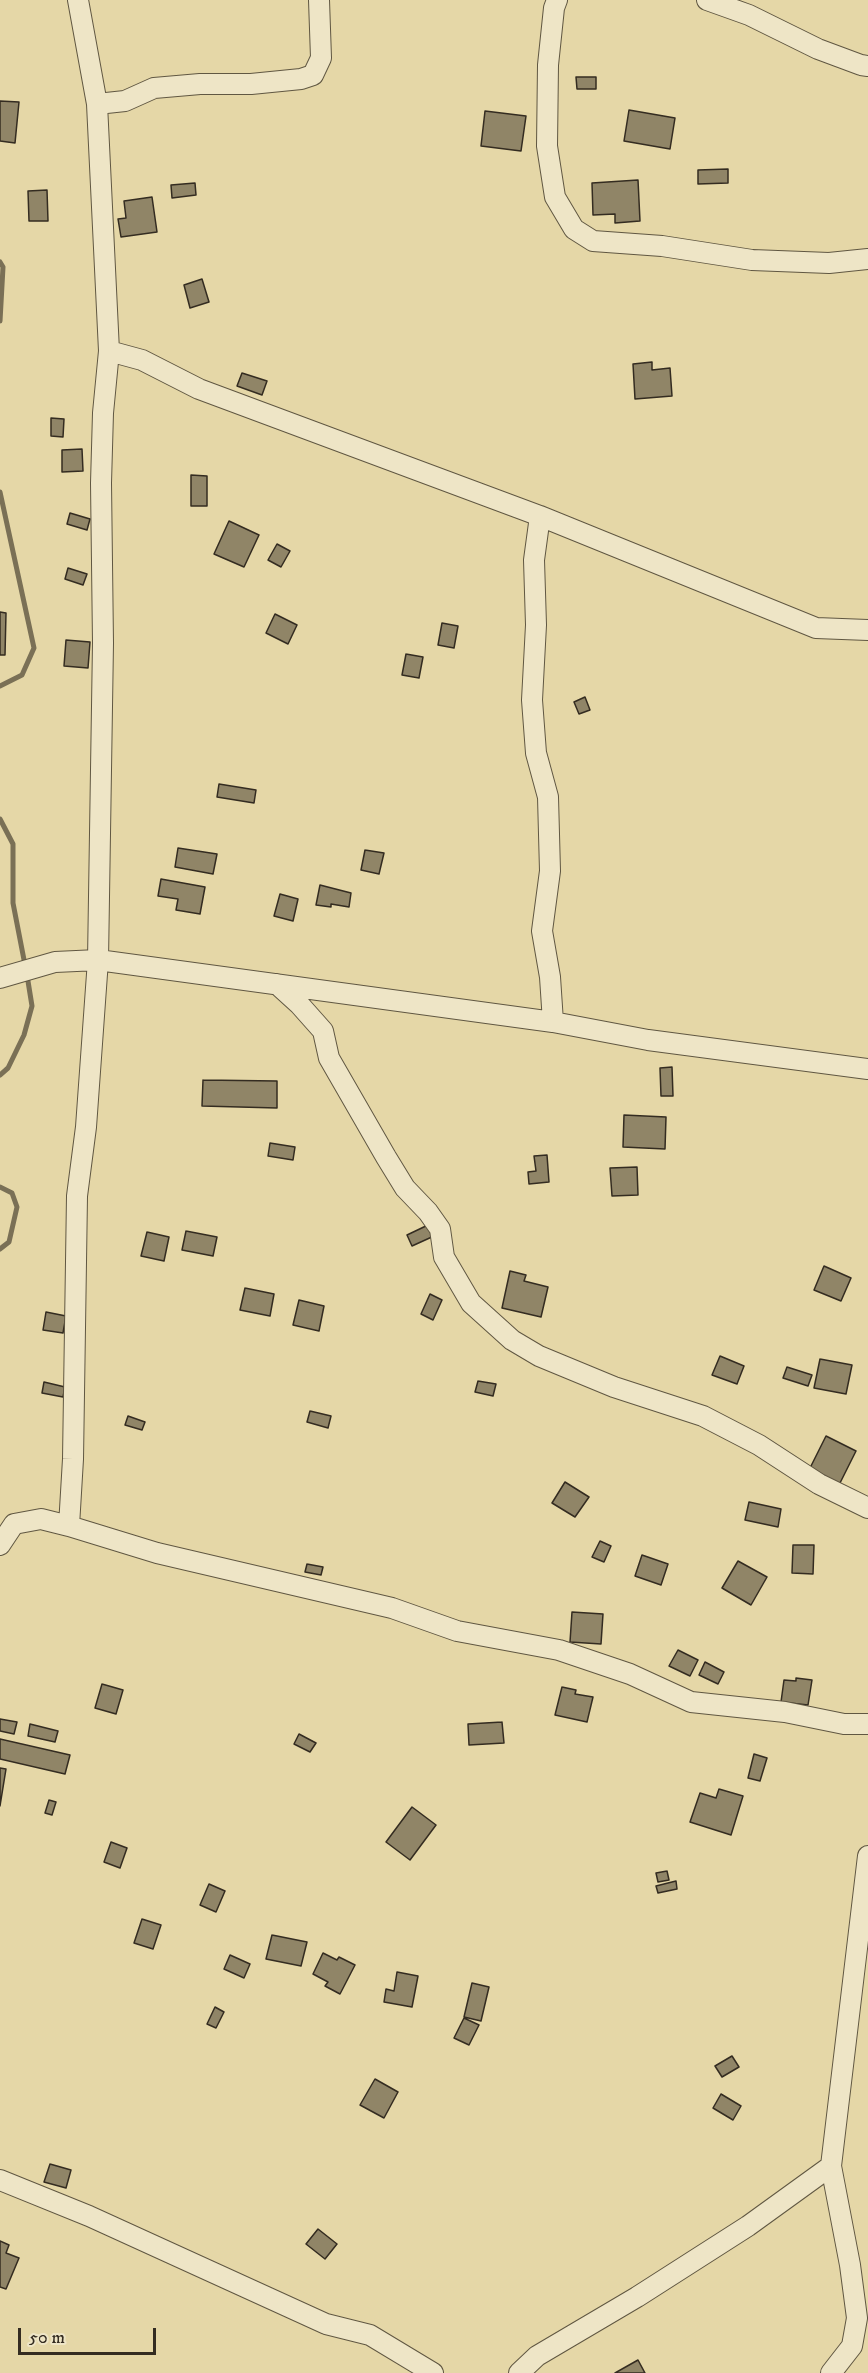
<!DOCTYPE html>
<html>
<head>
<meta charset="utf-8">
<style>
  body { margin:0 }
  #map { position:relative; width:868px; height:2373px; overflow:hidden; background:#e5d7a7; font-family:"IM FELL DW Pica",serif }
  canvas { display:block }
  .scale { position:absolute; left:18px; top:2328px; width:138px; height:27px; box-sizing:border-box; border:3px solid #342c21; border-top:0; padding-left:8px; font-size:18px; line-height:21px; white-space:nowrap; color:#342c21; -webkit-text-stroke:4px #eee5c6; paint-order:stroke }
</style>
</head>
<body>
<div id="map">
<canvas width="868" height="2373"></canvas>
<div class="scale">50 m</div>
</div>
<script>
const ctx = document.querySelector('canvas').getContext('2d');
ctx.lineJoin = 'round';
const poly = rows => new Path2D(rows.map(r => 'M' + r).join(''));
function strokePath(path, color, width, dash) { ctx.strokeStyle = color; ctx.lineWidth = width; ctx.lineCap = dash ? 'butt' : 'round'; ctx.setLineDash(dash || []); ctx.stroke(path); }
function fillPath(path, color) { ctx.fillStyle = color; ctx.fill(path, 'evenodd'); }
const stream = poly([
  [0,262,3,267,0,321],
  [0,492,34,648,22,675,0,686],
  [0,819,13,844,13,903,25,965],
  [0,1075,8,1068,24,1035,32,1006,27,975],
  [0,1187,12,1193,17,1207,9,1242,0,1249]
]);
const building = poly([
  [576,77,596,77,596,89,577,89,576,77],
  [0,101,19,102,15,143,0,141,0,101],
  [629,110,675,118,670,149,624,141,629,110],
  [485,111,526,116,521,151,481,146,485,111],
  [728,169,728,183,698,184,698,170,728,169],
  [638,180,640,221,615,223,615,214,593,215,592,183,638,180],
  [195,183,196,195,172,198,171,185,195,183],
  [47,190,48,221,29,221,28,191,47,190],
  [152,197,157,232,121,237,118,219,126,218,124,201,152,197],
  [202,279,209,302,190,308,184,285,202,279],
  [652,362,652,370,670,368,672,396,635,399,633,364,652,362],
  [242,373,267,381,262,395,237,386,242,373],
  [51,418,64,419,63,437,51,436,51,418],
  [82,449,83,471,62,472,62,450,82,449],
  [191,475,207,476,207,506,191,506,191,475],
  [70,513,90,519,87,530,67,524,70,513],
  [229,521,259,535,244,567,214,554,229,521],
  [277,544,290,551,281,567,268,560,277,544],
  [68,568,87,574,83,585,65,579,68,568],
  [0,612,6,613,5,655,0,655,0,612],
  [275,614,297,625,288,644,266,633,275,614],
  [442,623,458,626,454,648,438,645,442,623],
  [66,640,90,642,88,668,64,666,66,640],
  [406,654,423,657,419,678,402,675,406,654],
  [585,697,590,710,579,714,574,702,585,697],
  [219,784,256,790,254,803,217,797,219,784],
  [178,848,217,854,213,874,175,867,178,848],
  [365,850,384,853,379,874,361,870,365,850],
  [161,879,205,887,200,914,176,910,178,899,158,896,161,879],
  [320,885,351,893,349,907,331,904,331,907,316,905,320,885],
  [280,894,298,899,293,921,274,916,280,894],
  [672,1067,673,1096,661,1096,660,1068,672,1067],
  [203,1080,277,1081,277,1108,202,1106,203,1080],
  [624,1115,666,1117,665,1149,623,1147,624,1115],
  [270,1143,295,1147,293,1160,268,1156,270,1143],
  [547,1155,549,1182,529,1184,528,1172,536,1171,534,1156,547,1155],
  [637,1167,638,1195,612,1196,610,1168,637,1167],
  [428,1225,434,1236,412,1246,407,1235,428,1225],
  [186,1231,217,1237,213,1256,182,1250,186,1231],
  [147,1232,169,1237,164,1261,141,1256,147,1232],
  [824,1266,851,1278,841,1301,814,1290,824,1266],
  [510,1271,526,1275,524,1281,548,1287,541,1317,502,1308,510,1271],
  [245,1288,274,1294,270,1316,240,1310,245,1288],
  [430,1294,442,1300,433,1320,421,1314,430,1294],
  [299,1300,324,1306,319,1331,293,1325,299,1300],
  [46,1312,66,1316,63,1333,43,1330,46,1312],
  [720,1356,744,1366,737,1384,712,1375,720,1356],
  [820,1359,852,1365,846,1394,814,1388,820,1359],
  [787,1367,812,1375,808,1386,783,1378,787,1367],
  [478,1381,496,1384,493,1396,475,1392,478,1381],
  [44,1382,65,1387,63,1397,42,1393,44,1382],
  [310,1411,331,1416,328,1428,307,1422,310,1411],
  [128,1416,145,1422,142,1430,125,1425,128,1416],
  [826,1436,856,1451,837,1489,807,1474,826,1436],
  [565,1482,589,1497,575,1517,552,1503,565,1482],
  [749,1502,781,1509,778,1527,745,1520,749,1502],
  [600,1541,611,1546,604,1562,592,1557,600,1541],
  [793,1545,814,1545,813,1574,792,1573,793,1545],
  [642,1555,668,1564,661,1585,635,1576,642,1555],
  [738,1561,767,1577,751,1605,722,1588,738,1561],
  [307,1564,323,1567,321,1575,305,1572,307,1564],
  [572,1612,603,1614,601,1644,570,1642,572,1612],
  [678,1650,698,1660,690,1676,669,1666,678,1650],
  [705,1662,724,1672,718,1684,699,1675,705,1662],
  [796,1678,812,1680,808,1705,781,1702,784,1680,796,1681,796,1678],
  [102,1684,123,1690,116,1714,95,1708,102,1684],
  [562,1687,576,1690,575,1694,593,1697,587,1722,555,1715,562,1687],
  [0,1719,17,1722,14,1734,0,1731,0,1719],
  [502,1722,504,1743,469,1745,468,1724,502,1722],
  [30,1724,58,1731,55,1742,28,1736,30,1724],
  [299,1734,316,1743,310,1752,294,1744,299,1734],
  [0,1739,70,1755,65,1774,0,1759,0,1739],
  [754,1754,767,1758,760,1781,748,1778,754,1754],
  [0,1768,6,1769,0,1806,0,1768],
  [719,1789,743,1796,731,1835,690,1822,700,1793,716,1798,719,1789],
  [49,1800,56,1802,52,1815,45,1813,49,1800],
  [412,1807,436,1825,410,1860,386,1842,412,1807],
  [111,1842,127,1848,120,1868,104,1862,111,1842],
  [667,1871,669,1880,658,1882,656,1873,667,1871],
  [676,1881,677,1889,658,1893,656,1886,676,1881],
  [209,1884,225,1891,216,1912,200,1905,209,1884],
  [142,1919,161,1925,153,1949,134,1943,142,1919],
  [272,1935,307,1942,301,1966,266,1959,272,1935],
  [323,1953,337,1960,339,1957,355,1965,340,1994,325,1986,328,1982,313,1974,323,1953],
  [230,1955,250,1964,244,1978,224,1969,230,1955],
  [397,1972,418,1976,412,2007,384,2002,386,1989,394,1991,397,1972],
  [472,1983,489,1987,481,2021,464,2017,472,1983],
  [215,2007,224,2012,216,2028,207,2024,215,2007],
  [464,2018,479,2025,469,2045,454,2038,464,2018],
  [732,2056,739,2067,722,2077,715,2066,732,2056],
  [375,2079,398,2092,384,2118,360,2105,375,2079],
  [721,2094,741,2106,733,2120,713,2108,721,2094],
  [50,2164,71,2170,66,2188,44,2182,50,2164],
  [318,2229,337,2244,325,2259,306,2244,318,2229],
  [0,2241,9,2245,6,2253,19,2258,6,2289,0,2287,0,2241],
  [638,2360,645,2373,615,2373,638,2360]
]);
const minor = poly([
  [557,0,554,8,548,65,547,146,555,197,574,229,593,241,662,246,752,260,829,263,868,259],
  [707,0,749,15,818,49,861,65,868,66],
  [97,104,125,101,154,88,200,84,251,84,301,79,313,75,321,58,319,0],
  [109,351,142,360,199,389,540,516,816,628,868,630],
  [540,516,534,560,536,625,532,700,536,753,548,797,550,871,542,931,550,977,553,1022],
  [0,978,55,962,98,960,553,1022,648,1040,868,1069],
  [277,984,299,1004,323,1031,329,1058,386,1157,405,1188,428,1212,440,1229,444,1257,471,1303,512,1340,539,1356,614,1387,703,1416,759,1445,819,1484,868,1508],
  [69,1526,157,1553,392,1608,457,1631,559,1650,630,1674,691,1702,785,1712,844,1724,868,1724],
  [0,1545,14,1524,41,1519,69,1526,73,1459,77,1196,86,1127,98,960,103,643,101,483,103,413,109,351,97,104,78,0],
  [0,2180,89,2216,326,2324,370,2335,433,2373],
  [519,2373,537,2356,637,2297,748,2226,831,2166],
  [831,2373,852,2346,857,2318,850,2265,831,2166,868,1856]
]);
strokePath(stream, '#7a7056', 5);
fillPath(building, '#908567');
strokePath(building, '#342c21', 1.5);
strokePath(minor, '#605742', 22);
strokePath(minor, '#eee5c6', 20);
</script>
</body>
</html>
